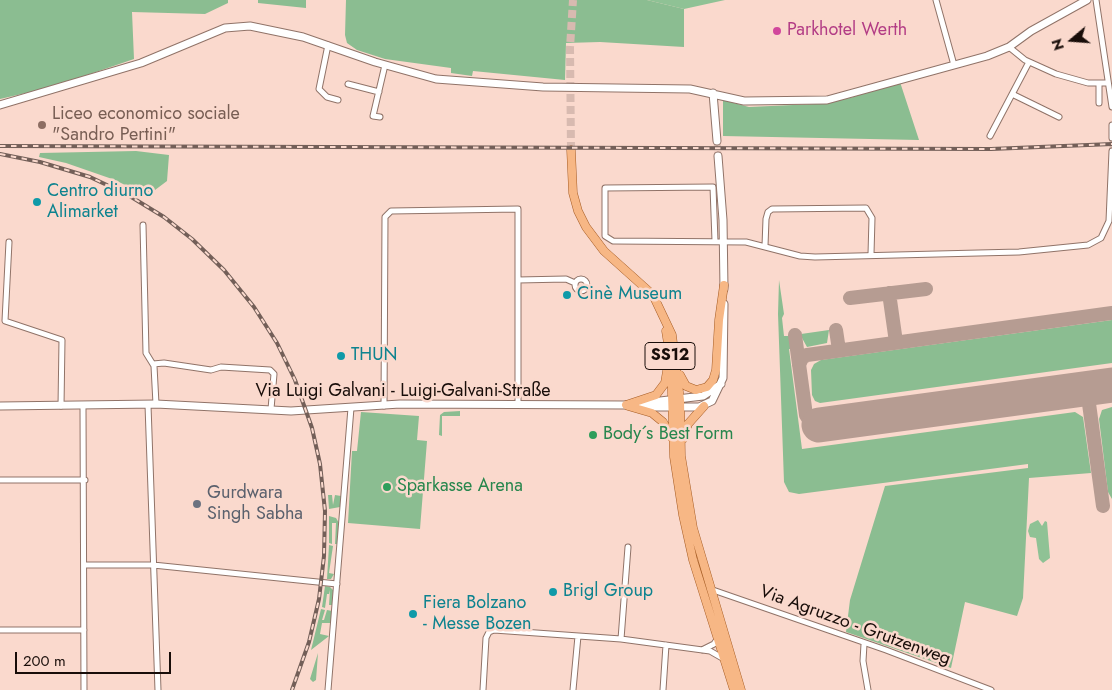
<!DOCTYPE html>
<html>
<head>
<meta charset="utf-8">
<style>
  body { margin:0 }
  #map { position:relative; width:1112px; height:690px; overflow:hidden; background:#fad9cd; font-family:Jost,sans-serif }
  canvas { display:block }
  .north { position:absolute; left:1047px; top:15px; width:50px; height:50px; -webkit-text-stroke:4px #fad9cd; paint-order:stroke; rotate:252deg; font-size:14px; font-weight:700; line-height:20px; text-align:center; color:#180d09 }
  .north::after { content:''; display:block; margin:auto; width:18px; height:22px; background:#180d09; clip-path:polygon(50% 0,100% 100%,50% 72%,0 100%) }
  .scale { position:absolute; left:15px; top:652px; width:156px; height:22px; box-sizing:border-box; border:2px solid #180d09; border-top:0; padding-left:6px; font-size:15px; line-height:18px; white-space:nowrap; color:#180d09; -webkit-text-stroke:4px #fad9cd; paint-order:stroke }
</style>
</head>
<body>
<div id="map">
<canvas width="1112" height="690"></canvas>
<div class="north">N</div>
<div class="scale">200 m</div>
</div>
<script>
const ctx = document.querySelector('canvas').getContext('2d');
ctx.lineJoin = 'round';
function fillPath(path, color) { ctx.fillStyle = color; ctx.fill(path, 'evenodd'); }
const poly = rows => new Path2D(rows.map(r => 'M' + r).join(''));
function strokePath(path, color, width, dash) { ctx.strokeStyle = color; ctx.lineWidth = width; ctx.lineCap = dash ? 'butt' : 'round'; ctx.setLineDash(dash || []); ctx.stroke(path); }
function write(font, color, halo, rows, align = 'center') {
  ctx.font = font + ' Jost,sans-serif'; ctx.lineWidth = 5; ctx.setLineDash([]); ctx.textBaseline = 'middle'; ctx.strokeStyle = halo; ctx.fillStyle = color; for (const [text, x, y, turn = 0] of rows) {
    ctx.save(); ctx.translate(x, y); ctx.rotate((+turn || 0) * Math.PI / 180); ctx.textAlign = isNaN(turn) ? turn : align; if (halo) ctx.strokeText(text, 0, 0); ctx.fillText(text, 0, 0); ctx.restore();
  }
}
const green = poly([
  [0,0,228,0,228,3,205,14,132,12,134,59,52,87,0,99],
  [258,0,306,0,306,8,258,3],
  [346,0,647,0,684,9,684,47,600,42,566,43,565,80,473,71,472,76,451,73,451,68,385,59,357,50,347,43,345,35],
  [900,82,919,140,723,136,723,100,749,107,815,104,850,98],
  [136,151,169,155,167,181,147,196,115,180,66,163,39,157,40,153],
  [779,280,784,314,782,318,784,336,789,336,791,349,789,349,802,449,1075,412,1083,417,1091,473,1029,478,1023,598,1017,616,965,602,951,668,846,632,850,600,885,486,1028,468,1028,464,799,494,789,492,784,482,778,314],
  [1112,320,1112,363,820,403,815,401,812,395,811,370,814,364,821,360],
  [829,330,827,343,807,347,802,338,801,334],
  [1112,407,1112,499,1108,492,1099,419,1102,410],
  [460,411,460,416,442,416,442,436,439,435,440,415,444,412],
  [361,412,419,416,417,440,427,441,420,529,348,523,352,451,357,451],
  [328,495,332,495,333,505,335,495,341,496,340,507,329,509],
  [329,516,336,518,339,523,337,544,335,544,336,523,332,523,332,544,329,543],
  [329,545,333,546,329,573,334,574,331,579,327,579],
  [325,586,330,587,333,590,332,605,329,605,330,590,329,594,327,594,325,608,322,607],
  [321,609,325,610,322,620,324,620,327,610,332,611,331,623,322,623,320,634,329,636,311,650],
  [318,653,316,680,313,682,310,679]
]);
const forest = poly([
  [647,0,725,0,684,9],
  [1038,520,1042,526,1045,521,1047,522,1050,558,1043,563,1039,559,1036,538,1030,537,1028,531,1030,524]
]);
const taxiway = poly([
  [889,293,896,342],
  [850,298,926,289],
  [836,330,839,350],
  [795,335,806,415,811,423,819,425],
  [799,365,802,358,807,355,1112,313],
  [1087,389,1103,506]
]);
const runway = poly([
  [819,425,1112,385]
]);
const streetTunnel = poly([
  [1112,138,1112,151]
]);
const secondaryTunnel = poly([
  [717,141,718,156]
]);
const primaryTunnel = poly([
  [571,150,570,48,573,0]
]);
const street = poly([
  [936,0,954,65],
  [1096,0,1112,107],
  [328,45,319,89,327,97,338,100],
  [1009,47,1025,60,1056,74,1088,83,1107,83],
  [348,84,379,92],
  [1012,94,1059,117],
  [1099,103,1099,83],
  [380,117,373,116,385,65],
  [990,136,1029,62],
  [1112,138,1112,125],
  [143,225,146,353,154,366,156,404],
  [715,241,713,187,605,188,605,236,613,241,746,242,800,256,815,257,1019,252,1088,245,1101,238,1109,221,1112,151],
  [9,242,5,321,62,340,61,406],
  [765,246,766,219,768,212,772,209,866,208,872,218,871,254],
  '575 285a6 6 0 1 1 12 0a6 6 0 1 1-12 0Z',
  [518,280,566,279,575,283],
  [153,364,164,363,211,370,221,367,270,370,274,374,271,409],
  [148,405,158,690],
  [83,406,84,690],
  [384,406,385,217,391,211,518,209,518,405],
  [0,480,85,480],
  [84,565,153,565,337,584],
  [710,589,886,650,991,690],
  [0,630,84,630],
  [621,639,628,547],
  [864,644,863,661,868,690],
  [702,650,714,644,718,638],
  [328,690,351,408],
  [483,690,486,638,489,632,494,630,621,639,710,651,724,659],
  [573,690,578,636],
  [663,690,666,645]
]);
const secondary = poly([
  [713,93,717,141],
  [0,105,141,63,225,28,250,26,303,37,375,62,436,79,543,87,690,89,744,101,827,100,987,56,1009,47,1031,31,1087,0],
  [718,156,723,220,724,289],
  [0,406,156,404,291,411,400,404,626,405,703,396,721,384],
  [644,407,699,407,712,401,723,378,724,304]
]);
const primary = poly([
  [571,150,573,193,578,211,586,227,604,251,653,295,672,335,680,400,681,456,693,528,741,690],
  [666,331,671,362,674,457,683,515,693,560,734,690],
  [680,375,686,386,696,390,707,387,713,380,716,370,719,320,724,285],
  [626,405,656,395,665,383,667,371],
  [628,406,652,413,663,422,671,437],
  [683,439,688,424,704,406]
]);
const rail = poly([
  [0,146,991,149,1112,144],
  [0,154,40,162,90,177,128,195,164,217,192,239,224,270,254,307,277,343,295,380,312,428,320,464,325,511,324,556,319,599,309,642,292,690]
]);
const markers = [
  [777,31,5,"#d1479c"],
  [42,125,5,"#8d6e63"],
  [37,202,5,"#0f9aa8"],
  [567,295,5,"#0f9aa8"],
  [341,356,5,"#0f9aa8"],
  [593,435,5,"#2e9e5b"],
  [387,487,5,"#2e9e5b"],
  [197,504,5,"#6b7280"],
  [553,592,5,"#0f9aa8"],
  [413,614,5,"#0f9aa8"]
];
const shields = [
  [670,356,50]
];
const shieldNames = [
  ["SS12",670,356]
];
const hotelNames = [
  ["Parkhotel Werth",787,31]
];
const educationNames = [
  ["Liceo economico sociale",52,115],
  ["\"Sandro Pertini\"",52,136]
];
const cultureNames = [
  ["Centro diurno",47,192],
  ["Alimarket",47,213],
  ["Cinè Museum",577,295],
  ["THUN",351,356],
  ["Brigl Group",563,592],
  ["Fiera Bolzano",423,604],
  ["- Messe Bozen",423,625]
];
const streetNames = [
  ["Via Luigi Galvani - Luigi-Galvani-Straße",403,392],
  ["Via Agruzzo - Grutzenweg",855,626,20]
];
const leisureNames = [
  ["Body´s Best Form",603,435],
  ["Sparkasse Arena",397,487]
];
const worshipNames = [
  ["Gurdwara",207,494],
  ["Singh Sabha",207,515]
];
fillPath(green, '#8bbd91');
fillPath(forest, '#8fc295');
strokePath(taxiway, '#b69c92', 14);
strokePath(runway, '#b69c92', 35);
strokePath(streetTunnel, '#d8bab0', 5, [5, 2.5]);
strokePath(secondaryTunnel, '#d8bab0', 7, [7, 3.5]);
strokePath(primaryTunnel, '#d8bab0', 8, [8, 4]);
strokePath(street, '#907368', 7);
strokePath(secondary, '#907368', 9);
strokePath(primary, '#a65c24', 9);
strokePath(street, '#fff', 5);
strokePath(secondary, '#fff', 7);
strokePath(primary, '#f7b785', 8);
strokePath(rail, '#735f58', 4);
strokePath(rail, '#fad9cd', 2, [5.5]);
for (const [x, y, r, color] of markers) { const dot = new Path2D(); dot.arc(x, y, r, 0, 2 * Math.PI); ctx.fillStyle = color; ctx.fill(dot); strokePath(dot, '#fad9cd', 2); }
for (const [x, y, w] of shields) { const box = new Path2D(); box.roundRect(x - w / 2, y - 13.5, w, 27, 4); ctx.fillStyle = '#fad9cd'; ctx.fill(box); strokePath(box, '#180d09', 1); }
write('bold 16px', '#180d09', null, shieldNames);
write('18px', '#b23c85', '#fad9cd', hotelNames, 'left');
write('18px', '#785e54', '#fad9cd', educationNames, 'left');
write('18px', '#0d838f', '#fad9cd', cultureNames, 'left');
write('18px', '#180d09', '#fad9cd', streetNames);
write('18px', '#27864d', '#fad9cd', leisureNames, 'left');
write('18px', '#5b616d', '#fad9cd', worshipNames, 'left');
</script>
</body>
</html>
